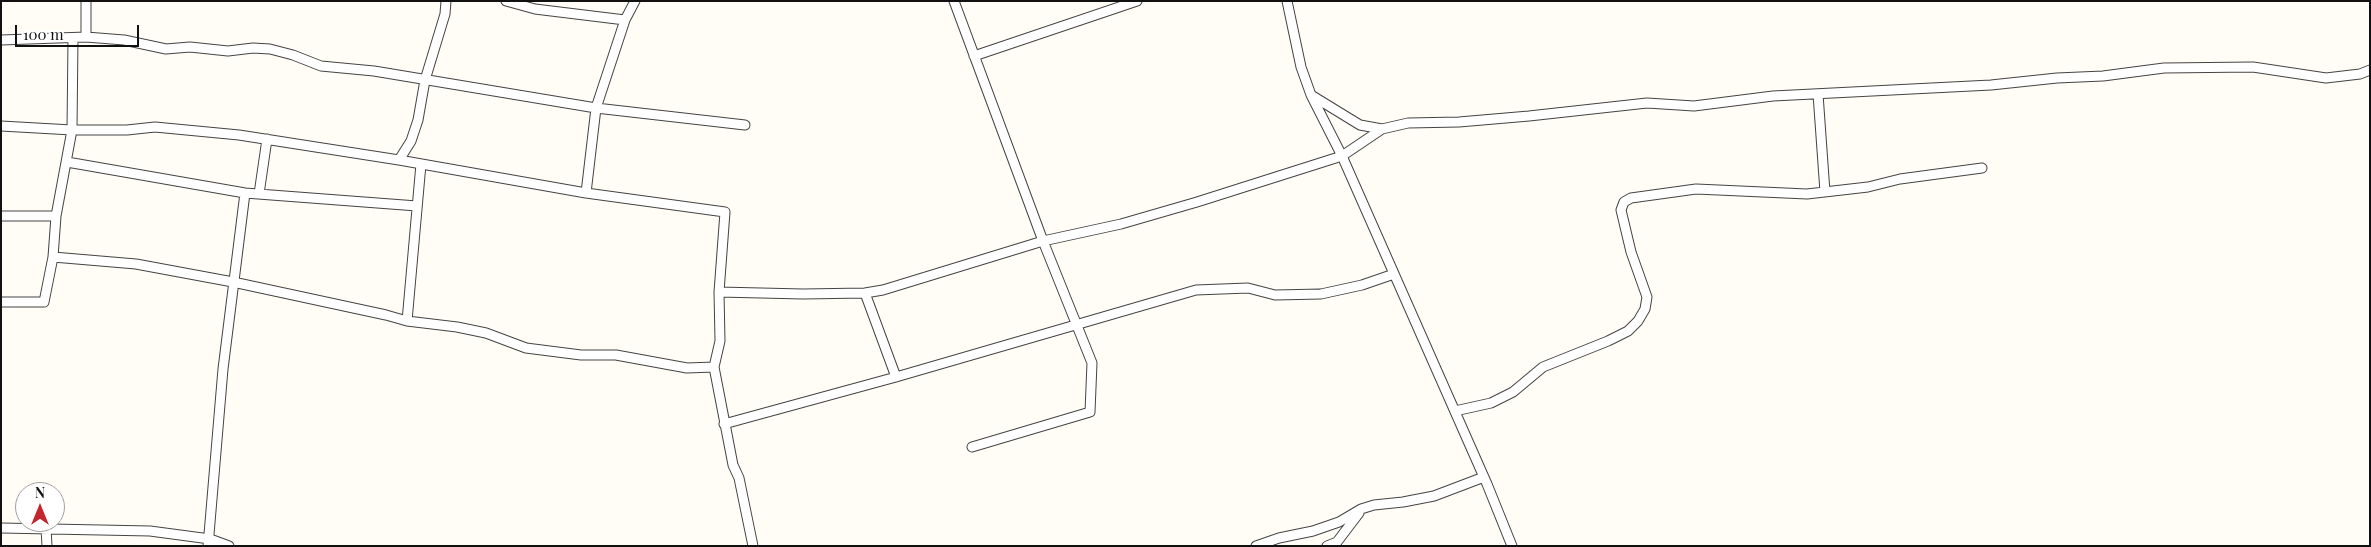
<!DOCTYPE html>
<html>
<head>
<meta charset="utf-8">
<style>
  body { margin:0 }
  #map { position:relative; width:2371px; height:547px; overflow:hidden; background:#fffdf5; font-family:"Playfair Display",serif }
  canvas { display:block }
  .frame { position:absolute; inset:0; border:2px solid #111; pointer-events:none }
  .north { position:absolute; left:15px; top:482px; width:50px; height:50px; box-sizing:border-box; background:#fff; border:1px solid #a0a0a0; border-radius:50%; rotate:0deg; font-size:14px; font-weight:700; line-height:20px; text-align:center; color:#111 }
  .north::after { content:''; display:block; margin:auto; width:18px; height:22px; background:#c4262e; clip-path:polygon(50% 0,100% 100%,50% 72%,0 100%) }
  .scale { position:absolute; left:15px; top:25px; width:124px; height:22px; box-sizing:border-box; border:2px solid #111; border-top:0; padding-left:6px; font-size:15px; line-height:18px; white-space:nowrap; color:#111; -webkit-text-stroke:4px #fff; paint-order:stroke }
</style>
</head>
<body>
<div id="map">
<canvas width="2371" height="547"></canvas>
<div class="frame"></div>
<div class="north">N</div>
<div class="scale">100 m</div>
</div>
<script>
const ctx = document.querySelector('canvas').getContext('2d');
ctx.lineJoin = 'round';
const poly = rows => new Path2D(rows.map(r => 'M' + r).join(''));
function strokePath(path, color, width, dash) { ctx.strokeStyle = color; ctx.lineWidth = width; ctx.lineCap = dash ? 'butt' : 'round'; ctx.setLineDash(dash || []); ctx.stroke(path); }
const street = poly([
  [86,1,86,37],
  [506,1,535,9,625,20,635,1],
  [954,1,1043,241,1092,363,1090,412,972,447],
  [1287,1,1301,67,1311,95,1342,156,1487,484,1512,546],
  [1,40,86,37,124,40,166,49,190,47,228,51,253,48,270,49,293,55,321,66,374,71,596,108,745,125],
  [974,56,1137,1],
  [1818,94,1825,192],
  [1311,95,1360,125,1382,129,1408,123,1459,122,1529,116,1647,103,1694,106,1773,96,1991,85,2057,78,2103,76,2164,68,2253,67,2326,78,2360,74,2370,70],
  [1,126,72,130,127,130,155,127,239,135,399,160,586,193,725,212,719,292,720,341,714,367,733,465,739,478,753,546],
  [399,160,411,141,418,120,425,80,445,14,446,1],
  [67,162,245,193,417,206],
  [586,193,596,108,625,20],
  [259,194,267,139],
  [1,216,56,216,72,130,73,38],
  [53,257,136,264,233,282,386,315,407,321,457,327,486,333,526,348,581,355,616,355,687,368,714,367],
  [719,292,803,294,865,293,883,290,1043,241,1121,224,1197,202,1342,156,1382,129],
  [865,293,896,377],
  [1,302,44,302,53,257,56,216],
  [407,321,421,164],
  [1455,411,1491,403,1513,392,1543,367,1608,341,1628,331,1638,321,1645,309,1647,297,1631,252,1621,210,1624,202,1631,198,1696,189,1807,194,1868,187,1900,179,1982,168],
  [724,424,896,377,1196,290,1248,288,1275,295,1321,294,1362,285,1394,274],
  [1,528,150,531,210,539,229,546],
  [46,528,47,546],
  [208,546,223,369,245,193],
  [1256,546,1279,538,1313,531,1339,522,1361,509,1374,505,1403,502,1434,496,1484,477],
  [1327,546,1337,542,1359,513]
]);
strokePath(street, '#444', 11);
strokePath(street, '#fff', 9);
</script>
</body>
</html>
